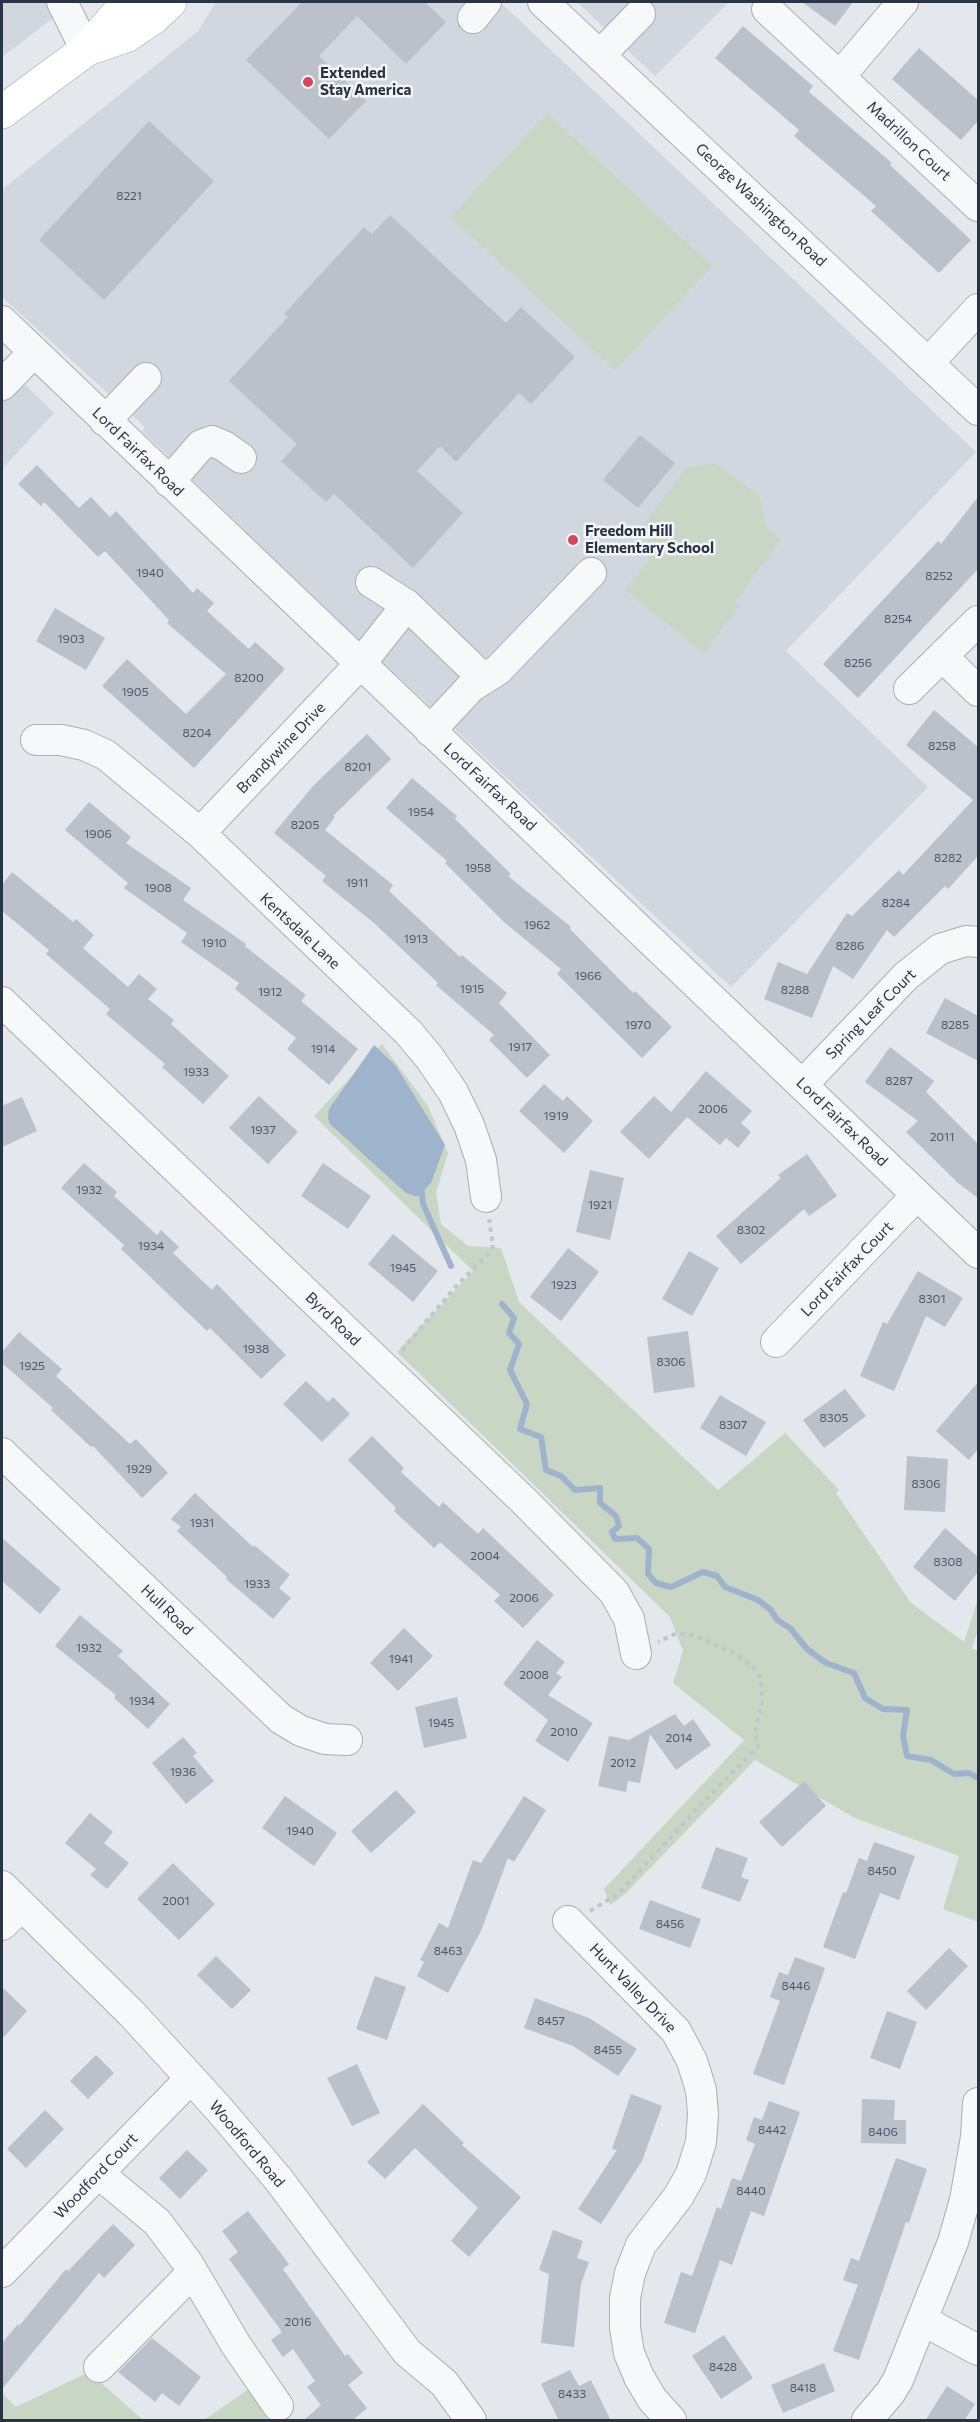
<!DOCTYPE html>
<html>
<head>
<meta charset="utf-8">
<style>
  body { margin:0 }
  #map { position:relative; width:980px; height:2422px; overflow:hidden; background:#e4e7ec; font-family:Commissioner,sans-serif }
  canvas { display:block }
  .frame { position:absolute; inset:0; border:3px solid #2b3445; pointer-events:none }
</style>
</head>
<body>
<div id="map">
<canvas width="980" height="2422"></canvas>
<div class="frame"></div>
</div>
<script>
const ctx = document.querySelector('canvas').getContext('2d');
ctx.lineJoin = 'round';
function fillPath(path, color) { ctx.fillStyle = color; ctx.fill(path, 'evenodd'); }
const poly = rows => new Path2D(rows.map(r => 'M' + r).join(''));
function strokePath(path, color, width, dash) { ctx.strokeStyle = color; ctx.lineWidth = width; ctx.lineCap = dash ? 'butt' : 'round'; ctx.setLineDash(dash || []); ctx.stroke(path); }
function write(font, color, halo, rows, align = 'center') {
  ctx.font = font + ' Commissioner,sans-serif'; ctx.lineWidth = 5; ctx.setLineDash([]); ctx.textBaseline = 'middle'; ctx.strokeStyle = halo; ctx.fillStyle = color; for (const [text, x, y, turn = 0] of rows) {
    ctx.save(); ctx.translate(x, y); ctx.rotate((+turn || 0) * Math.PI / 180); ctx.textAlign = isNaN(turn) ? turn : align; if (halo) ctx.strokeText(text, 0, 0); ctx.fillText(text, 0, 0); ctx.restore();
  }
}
const built = poly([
  [2,2,74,2,2,57],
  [216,2,500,2,976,452,786,651,928,787,731,987,346,628,142,431,145,427,2,297,2,190,198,31],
  [577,2,729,2,655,76],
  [2,362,54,413,2,469]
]);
const green = poly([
  [547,113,712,266,615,370,451,217],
  [716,464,760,497,766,527,781,540,735,602,739,606,704,653,625,590,648,562,648,532,642,526,687,467],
  [382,1044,428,1106,448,1153,436,1193,441,1224,468,1246,501,1248,519,1302,718,1490,785,1433,839,1490,836,1493,911,1603,964,1642,978,1599,978,1629,972,1649,978,1650,978,1922,943,1909,959,1856,855,1818,755,1760,624,1895,610,1905,604,1889,744,1740,673,1683,683,1651,670,1617,397,1352,473,1271,314,1116],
  [89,2372,143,2420,3,2420,2,2418,2,2393,16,2407],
  [252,2387,268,2420,204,2420]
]);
const water = poly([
  [374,1045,396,1066,445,1145,431,1183,417,1197,406,1193,330,1124,328,1118,329,1109]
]);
const stream = poly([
  [421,1184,423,1204,451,1266],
  [502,1304,514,1318,509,1333,519,1344,510,1370,527,1404,520,1429,541,1437,546,1470,561,1476,575,1490,600,1488,600,1503,616,1516,619,1526,612,1532,615,1539,637,1538,649,1549,648,1574,656,1583,671,1587,703,1572,717,1576,725,1587,758,1600,771,1610,777,1620,790,1628,807,1649,826,1663,854,1673,865,1698,883,1709,907,1710,903,1736,907,1756,931,1760,954,1774,969,1773,978,1778]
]);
const building = poly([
  [302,2,425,2,446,22,406,64,357,16,319,56,366,101,329,139,246,60],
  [802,2,853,2,835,26],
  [743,26,813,86,809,92,892,163,890,165,971,240,939,273,871,211,876,206,794,136,799,130,715,58],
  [919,48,978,100,978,121,961,140,892,79],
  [149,121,214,181,104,300,39,240],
  [390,215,506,323,521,307,575,357,531,404,519,393,456,462,440,446,417,471,463,513,413,568,334,494,326,502,281,461,297,444,229,381,288,317,284,314,364,227,372,234],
  [640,435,675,463,638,508,603,480],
  [37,465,79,508,91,497,110,517,116,511,193,593,197,588,214,603,207,611,249,649,255,642,285,669,194,768,102,686,127,659,186,714,226,674,167,623,169,620,105,551,98,557,44,502,41,506,18,484],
  [978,497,978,569,858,698,823,664,938,541,941,544],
  [55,608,105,638,86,670,36,641],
  [934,710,978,747,978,856,948,889,945,886,894,937,887,930,853,979,833,966,812,1018,764,999,778,962,807,974,847,913,852,916,899,870,903,875,973,800,906,745],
  [367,734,391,759,333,816,335,817,325,830,393,885,389,891,460,957,462,955,507,993,499,1003,550,1055,527,1078,489,1040,494,1035,436,985,438,983,374,923,322,881,326,876,274,833,313,786],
  [412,778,457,816,455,819,511,874,508,876,571,927,570,929,633,993,635,991,672,1027,642,1058,557,974,561,969,504,922,445,863,447,861,386,808],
  [89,802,131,837,126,843,191,888,183,900,246,944,245,946,306,995,301,1001,358,1049,329,1085,287,1049,296,1038,235,989,239,983,181,942,187,933,124,888,128,883,65,830],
  [12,872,73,922,76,919,94,935,83,948,128,987,139,974,157,989,148,999,174,1020,171,1024,229,1076,203,1104,162,1067,165,1064,106,1014,110,1009,46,954,49,950,2,911,2,885],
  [945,998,978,1016,978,1061,926,1033],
  [890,1047,934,1081,926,1092,978,1144,978,1198,958,1183,906,1132,918,1121,865,1082],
  [706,1071,752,1111,741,1123,751,1132,738,1148,726,1138,720,1145,687,1117,649,1159,620,1132,654,1096,671,1112],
  [544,1084,563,1101,567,1096,593,1121,564,1153,519,1111],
  [259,1096,298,1132,268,1164,229,1128],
  [22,1097,37,1131,2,1147,2,1106],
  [807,1154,837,1196,809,1216,804,1209,741,1264,716,1236,781,1178,778,1175],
  [84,1163,117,1192,114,1196,157,1235,161,1230,179,1247,173,1253,212,1290,217,1284,286,1355,261,1379,210,1328,207,1331,167,1293,121,1249,124,1245,61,1188],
  [323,1163,371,1196,348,1229,301,1196],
  [590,1170,624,1178,610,1240,576,1232],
  [393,1234,438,1271,413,1302,368,1264],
  [568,1248,599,1272,561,1321,530,1297],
  [689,1251,719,1268,692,1316,662,1299],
  [918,1271,963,1298,945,1327,926,1316,894,1391,860,1376,883,1322,887,1324],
  [688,1331,695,1387,654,1393,647,1337],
  [19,1332,62,1369,56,1376,130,1444,136,1439,168,1473,142,1498,93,1446,91,1447,51,1410,53,1408,2,1363,2,1352],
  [306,1381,328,1402,333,1397,350,1414,322,1442,283,1404],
  [978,1382,978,1449,969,1460,936,1431],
  [845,1389,866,1416,824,1448,803,1420],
  [720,1395,766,1422,746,1456,700,1428],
  [372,1436,404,1468,401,1472,439,1507,443,1502,478,1534,483,1528,554,1595,523,1628,494,1601,500,1595,440,1542,434,1548,394,1511,396,1508,348,1460],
  [907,1456,948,1459,945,1512,904,1510],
  [195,1493,253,1547,254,1545,290,1575,279,1588,291,1598,273,1619,226,1579,227,1577,177,1531,181,1527,171,1519],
  [945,1528,978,1557,978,1572,955,1601,913,1567],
  [2,1538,61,1589,40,1614,2,1581],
  [80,1615,123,1651,118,1656,170,1704,148,1729,114,1698,116,1695,55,1646],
  [404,1628,433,1656,398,1691,370,1663],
  [537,1640,565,1662,556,1673,562,1677,548,1695,593,1723,568,1762,535,1741,548,1720,503,1684],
  [457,1697,467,1738,424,1748,415,1707],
  [675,1714,684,1726,693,1719,711,1745,676,1770,650,1734,640,1783,628,1781,626,1792,598,1786,609,1736,629,1740],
  [183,1737,197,1753,193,1756,214,1781,186,1804,152,1763],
  [804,1781,826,1806,782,1847,759,1822],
  [396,1790,416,1812,371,1853,351,1831],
  [285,1796,337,1833,314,1866,262,1828],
  [524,1796,546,1810,514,1862,508,1858,481,1931,448,1993,417,1976,424,1962,420,1960,439,1923,448,1928,473,1860,481,1863],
  [90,1813,113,1832,104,1843,129,1863,107,1889,90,1875,96,1869,65,1843],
  [874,1842,915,1856,899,1900,880,1893,855,1959,823,1947,843,1892,846,1893,859,1858,867,1861],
  [716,1847,748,1858,741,1877,749,1880,740,1902,701,1888],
  [173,1863,215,1904,179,1940,137,1899],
  [650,1900,701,1919,690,1948,639,1929],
  [949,1948,968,1966,926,2010,907,1991],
  [216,1956,251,1990,232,2009,197,1975],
  [795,1957,825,1968,784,2085,753,2074,780,2001,770,1997,779,1972,788,1975],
  [375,1976,406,1987,387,2040,356,2029],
  [2,1987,27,2011,2,2039],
  [535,1998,589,2018,637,2049,618,2076,573,2046,524,2028],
  [887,2011,917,2022,900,2069,870,2058],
  [96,2055,114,2073,88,2099,70,2081],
  [357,2064,380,2113,352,2126,327,2078],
  [631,2094,662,2106,642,2161,601,2224,578,2209,617,2150,612,2149],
  [862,2099,895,2100,894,2120,906,2120,906,2144,861,2143],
  [769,2101,800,2112,764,2216,751,2211,732,2265,720,2260,695,2333,664,2323,681,2272,692,2276,717,2207,721,2209,732,2178,741,2181,755,2144,746,2140,754,2117,762,2120],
  [423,2104,464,2143,462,2145,521,2197,469,2257,451,2241,478,2208,415,2148,385,2179,367,2162],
  [45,2110,64,2129,26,2168,7,2149],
  [187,2150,208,2170,180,2199,159,2178],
  [896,2158,927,2169,909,2223,906,2222,859,2360,833,2351,858,2285,843,2280,851,2258,859,2261],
  [248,2211,289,2264,283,2269,345,2356,348,2354,363,2373,348,2385,367,2408,352,2421,303,2421,321,2405,307,2387,315,2381,293,2349,283,2357,271,2340,282,2332,229,2259,238,2252,222,2231],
  [113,2224,135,2245,104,2278,99,2273,2,2389,2,2343,18,2324,19,2326,66,2269,68,2271],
  [553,2230,583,2241,577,2258,589,2262,581,2284,574,2347,541,2343,549,2274,539,2270],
  [724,2335,753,2378,721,2399,692,2356],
  [152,2338,201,2377,179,2406,162,2393,155,2402,118,2372],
  [824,2363,835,2391,783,2413,771,2385],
  [570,2370,579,2386,591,2380,611,2421,559,2421,541,2384],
  [947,2386,975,2404,964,2421,925,2421]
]);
const path = poly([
  [402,1350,458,1284,492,1250,493,1244,489,1219],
  [590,1911,618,1894,710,1795,758,1747,755,1731,762,1702,762,1687,759,1676,752,1666,733,1653,694,1635,677,1633,658,1642]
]);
const minor = poly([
  [62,2,86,50],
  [543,2,978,410],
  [767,9,978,206],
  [473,18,486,2],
  [600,55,640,14],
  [840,76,903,2],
  [2,321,978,1253],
  [929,362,978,309],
  [2,385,34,352],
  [105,421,146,378],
  [169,482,201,445,212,441,224,446,241,458],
  [371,582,407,605,484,679],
  [943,657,978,691],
  [909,689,978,621],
  [430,731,471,687,498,670,591,573],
  [36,740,61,740,84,745,106,755,200,833,408,1032,429,1057,453,1092,469,1125,481,1160,486,1197],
  [200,833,361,663,407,605],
  [2,1002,524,1501,614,1592,629,1619,636,1654],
  [803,1084,906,976,940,949,966,941,978,942],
  [776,1342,917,1195],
  [2,1453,281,1719,301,1731,325,1739,347,1740],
  [2,1886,132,2014,219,2109,279,2180,407,2352,444,2383,471,2420],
  [568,1921,676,2031,692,2061,701,2090,703,2114,701,2142,691,2174,678,2197,641,2245,630,2273,625,2298,625,2328,629,2353,639,2377,652,2399,671,2420],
  [2,1925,22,1906],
  [98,2173,157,2222,187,2262,236,2345,278,2406],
  [2,2272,190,2079],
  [922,2320,978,2350],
  [99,2367,193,2272],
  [867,2420,890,2393,898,2380,953,2242,965,2200,976,2137,978,2103]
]);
const major = poly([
  [91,48,126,36,153,18,170,2],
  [2,112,86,50,128,2]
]);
const markers = [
  [308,82,6,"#d1495b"],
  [573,540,6,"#d1495b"]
];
const numberNames = [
  ["8221",129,196],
  ["1940",150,573],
  ["8252",939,576],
  ["8254",898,619],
  ["1903",71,639],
  ["8256",858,663],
  ["8200",249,678],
  ["1905",135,692],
  ["8204",197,733],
  ["8258",942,746],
  ["8201",358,767],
  ["1954",421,812],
  ["8205",305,825],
  ["1906",98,834],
  ["8282",948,858],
  ["1958",478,868],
  ["1911",357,883],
  ["1908",158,888],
  ["8284",896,903],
  ["1962",537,925],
  ["1913",416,939],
  ["1910",214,943],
  ["8286",850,946],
  ["1966",588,976],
  ["1915",472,989],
  ["8288",795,990],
  ["1912",270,992],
  ["1970",638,1025],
  ["8285",955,1025],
  ["1917",520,1047],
  ["1914",323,1049],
  ["1933",196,1072],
  ["8287",899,1081],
  ["2006",713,1109],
  ["1919",556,1116],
  ["1937",263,1130],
  ["2011",942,1137],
  ["1932",89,1190],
  ["1921",600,1205],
  ["8302",751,1230],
  ["1934",151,1246],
  ["1945",403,1268],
  ["1923",564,1285],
  ["8301",932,1299],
  ["1938",256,1349],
  ["8306",671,1362],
  ["1925",32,1366],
  ["8305",834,1418],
  ["8307",733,1425],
  ["1929",139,1469],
  ["8306",926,1484],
  ["1931",202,1523],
  ["2004",485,1556],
  ["8308",948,1562],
  ["1933",257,1584],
  ["2006",524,1598],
  ["1932",89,1648],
  ["1941",401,1659],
  ["2008",534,1675],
  ["1934",142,1701],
  ["1945",441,1723],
  ["2010",564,1732],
  ["2014",679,1738],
  ["2012",623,1763],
  ["1936",183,1772],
  ["1940",300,1831],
  ["8450",882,1871],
  ["2001",176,1901],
  ["8456",670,1924],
  ["8463",448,1951],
  ["8446",796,1986],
  ["8457",551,2021],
  ["8455",608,2050],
  ["8442",772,2130],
  ["8406",883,2132],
  ["8440",751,2191],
  ["2016",298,2322],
  ["8428",723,2367],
  ["8418",803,2388],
  ["8433",572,2394]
];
const poiNames = [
  ["Extended",320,73],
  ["Stay America",320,90],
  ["Freedom Hill",585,531],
  ["Elementary School",585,548]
];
const streetNames = [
  ["Madrillon Court",909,141,43],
  ["George Washington Road",761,205,43],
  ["Lord Fairfax Road",138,452,44],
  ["Brandywine Drive",281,748,-46],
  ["Lord Fairfax Road",490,787,43],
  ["Kentsdale Lane",300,931,43],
  ["Spring Leaf Court",871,1014,-45],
  ["Lord Fairfax Road",842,1122,44],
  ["Lord Fairfax Court",847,1269,-46],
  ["Byrd Road",333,1319,44],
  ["Hull Road",167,1610,44],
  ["Hunt Valley Drive",633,1988,46],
  ["Woodford Road",247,2144,50],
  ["Woodford Court",96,2176,-46]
];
fillPath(built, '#d2d6de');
fillPath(green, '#c9d6c5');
fillPath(water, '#9fb4cc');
strokePath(stream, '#9fb4cc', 6);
fillPath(building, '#bbc0ca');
strokePath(minor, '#a9aeb7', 32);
strokePath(major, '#a3abb8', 34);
strokePath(path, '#c2c5cb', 4, [4.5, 4.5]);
strokePath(minor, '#f7f8fa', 30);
strokePath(major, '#fff', 33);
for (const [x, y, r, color] of markers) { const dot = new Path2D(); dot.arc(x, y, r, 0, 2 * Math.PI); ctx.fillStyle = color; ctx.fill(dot); strokePath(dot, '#f4f6f9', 2); }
write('12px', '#4f5766', null, numberNames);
write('bold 15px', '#2b3445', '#f4f6f9', poiNames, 'left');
write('15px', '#2b3445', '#f4f6f9', streetNames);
</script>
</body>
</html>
